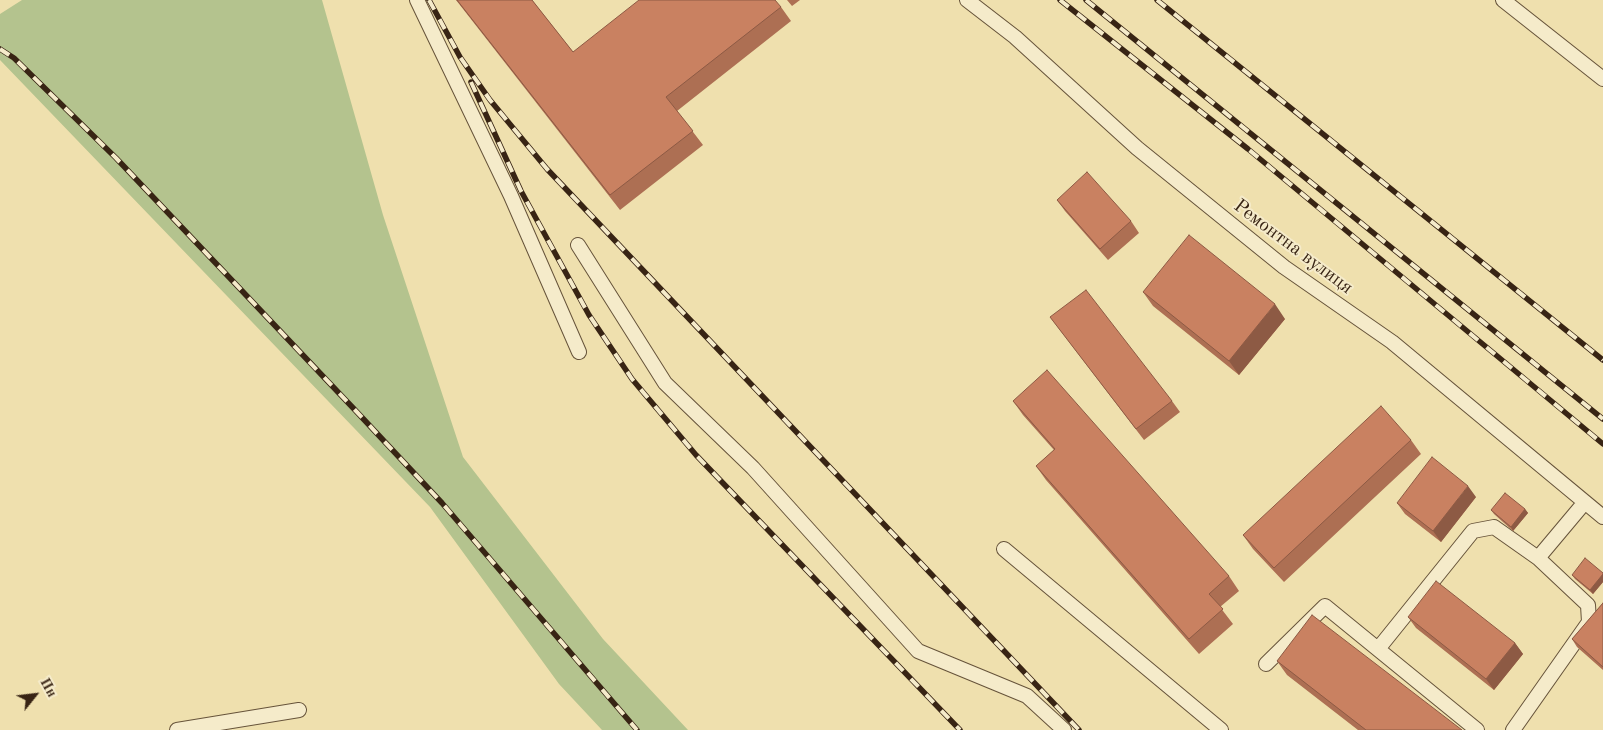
<!DOCTYPE html>
<html>
<head>
<meta charset="utf-8">
<style>
  body { margin:0 }
  #map { position:relative; width:1603px; height:730px; overflow:hidden; background:#efe0ae; font-family:"Old Standard TT",serif }
  canvas { display:block }
  .north { position:absolute; left:10px; top:670px; width:50px; height:50px; -webkit-text-stroke:4px #f5ebca; paint-order:stroke; rotate:61deg; font-size:14px; font-weight:700; line-height:20px; text-align:center; color:#382414 }
  .north::after { content:''; display:block; margin:auto; width:18px; height:22px; background:#382414; clip-path:polygon(50% 0,100% 100%,50% 72%,0 100%) }
</style>
</head>
<body>
<div id="map">
<canvas width="1603" height="730"></canvas>
<div class="north">Пн</div>
</div>
<script>
const ctx = document.querySelector('canvas').getContext('2d');
ctx.lineJoin = 'round';
function fillPath(path, color) { ctx.fillStyle = color; ctx.fill(path, 'evenodd'); }
const poly = rows => new Path2D(rows.map(r => 'M' + r).join(''));
function strokePath(path, color, width, dash) { ctx.strokeStyle = color; ctx.lineWidth = width; ctx.lineCap = dash ? 'butt' : 'round'; ctx.setLineDash(dash || []); ctx.stroke(path); }
function write(font, color, halo, rows, align = 'center') {
  ctx.font = font + ' "Old Standard TT",serif'; ctx.lineWidth = 4; ctx.setLineDash([]); ctx.textBaseline = 'middle'; ctx.strokeStyle = halo; ctx.fillStyle = color; for (const [text, x, y, turn = 0] of rows) {
    ctx.save(); ctx.translate(x, y); ctx.rotate((+turn || 0) * Math.PI / 180); ctx.textAlign = isNaN(turn) ? turn : align; if (halo) ctx.strokeText(text, 0, 0); ctx.fillText(text, 0, 0); ctx.restore();
  }
}
const green = poly([
  [22,0,322,0,383,215,463,457,603,639,688,730,602,730,559,684,430,507,0,60,0,14]
]);
const lane = poly([
  [417,0,511,196,579,352],
  [967,0,1015,37,1137,148,1284,267,1392,342,1603,517],
  [1503,0,1603,79],
  [578,245,665,383,753,468,918,651,1027,696,1064,730],
  [1004,549,1221,730],
  [1378,649,1473,531,1494,527,1538,558],
  [1266,664,1325,606,1477,730],
  [177,730,299,710],
  [1513,730,1589,622,1588,605,1538,558,1585,502]
]);
const rail = poly([
  [429,0,460,57,490,100,547,169,1079,730],
  [1060,0,1248,149,1603,444],
  [1086,0,1603,419],
  [1157,0,1603,360],
  [0,49,14,58,116,158,355,410,442,503,637,730],
  [471,82,521,191,589,315,632,379,696,455,960,730]
]);
const wall = poly([
  [456,0,532,0,573,52,781,7,791,21,677,111,703,145,620,210],
  [787,0,800,0,792,6],
  [1057,200,1131,221,1139,233,1108,260,1065,211],
  [1143,292,1285,319,1239,375,1153,306],
  [1050,317,1172,401,1180,412,1144,440],
  [1013,401,1229,576,1239,591,1220,607,1233,624,1199,654,1046,480,1036,466,1054,450,1023,415],
  [1411,440,1421,454,1284,582,1253,549,1243,535],
  [1476,497,1441,542,1405,514,1397,503],
  [1525,509,1528,513,1513,531,1494,514,1491,510],
  [1603,573,1603,582,1593,594,1575,579,1572,575],
  [1603,603,1603,670,1577,647,1572,639],
  [1408,617,1515,643,1523,654,1494,690,1416,628],
  [1277,661,1462,730,1358,730,1287,675]
]);
const shadedWall = poly([
  [1275,304,1285,319,1239,375,1229,361],
  [1468,486,1476,497,1441,542,1433,531],
  [1525,509,1528,513,1513,531,1511,527],
  [1603,574,1603,582,1593,594,1590,590],
  [1515,643,1523,654,1494,690,1486,679]
]);
const building = poly([
  [457,0,532,0,573,52,639,0,775,0,781,7,666,97,693,131,610,195,457,0],
  [1087,172,1131,221,1100,249,1057,200,1087,172],
  [1189,235,1275,304,1229,361,1143,292,1189,235],
  [1086,290,1172,401,1136,429,1050,317,1086,290],
  [1047,370,1229,576,1209,594,1223,609,1189,639,1036,466,1055,449,1013,401,1047,370],
  [1381,406,1411,440,1274,568,1243,535,1381,406],
  [1432,457,1468,486,1433,531,1397,503,1432,457],
  [1505,493,1525,509,1511,527,1491,510,1505,493],
  [1585,558,1603,573,1603,574,1590,590,1572,575,1585,558],
  [1436,581,1515,643,1486,679,1408,617,1436,581],
  [1603,603,1603,667,1572,639,1603,603],
  [1312,615,1462,730,1366,730,1277,661,1312,615]
]);
const streetNames = [
  ["Ремонтна вулиця",1293,247,37]
];
fillPath(green, '#b4c38e');
strokePath(lane, '#66533a', 16);
strokePath(lane, '#f5ebca', 14);
strokePath(rail, '#382414', 5.5);
strokePath(rail, '#f5ebca', 4, [11]);
fillPath(wall, '#ad6f53');
fillPath(shadedWall, '#8d5a44');
fillPath(building, '#c98161');
strokePath(building, '#8d5a44', 1);
write('19px', '#382414', '#f5ebca', streetNames);
</script>
</body>
</html>
